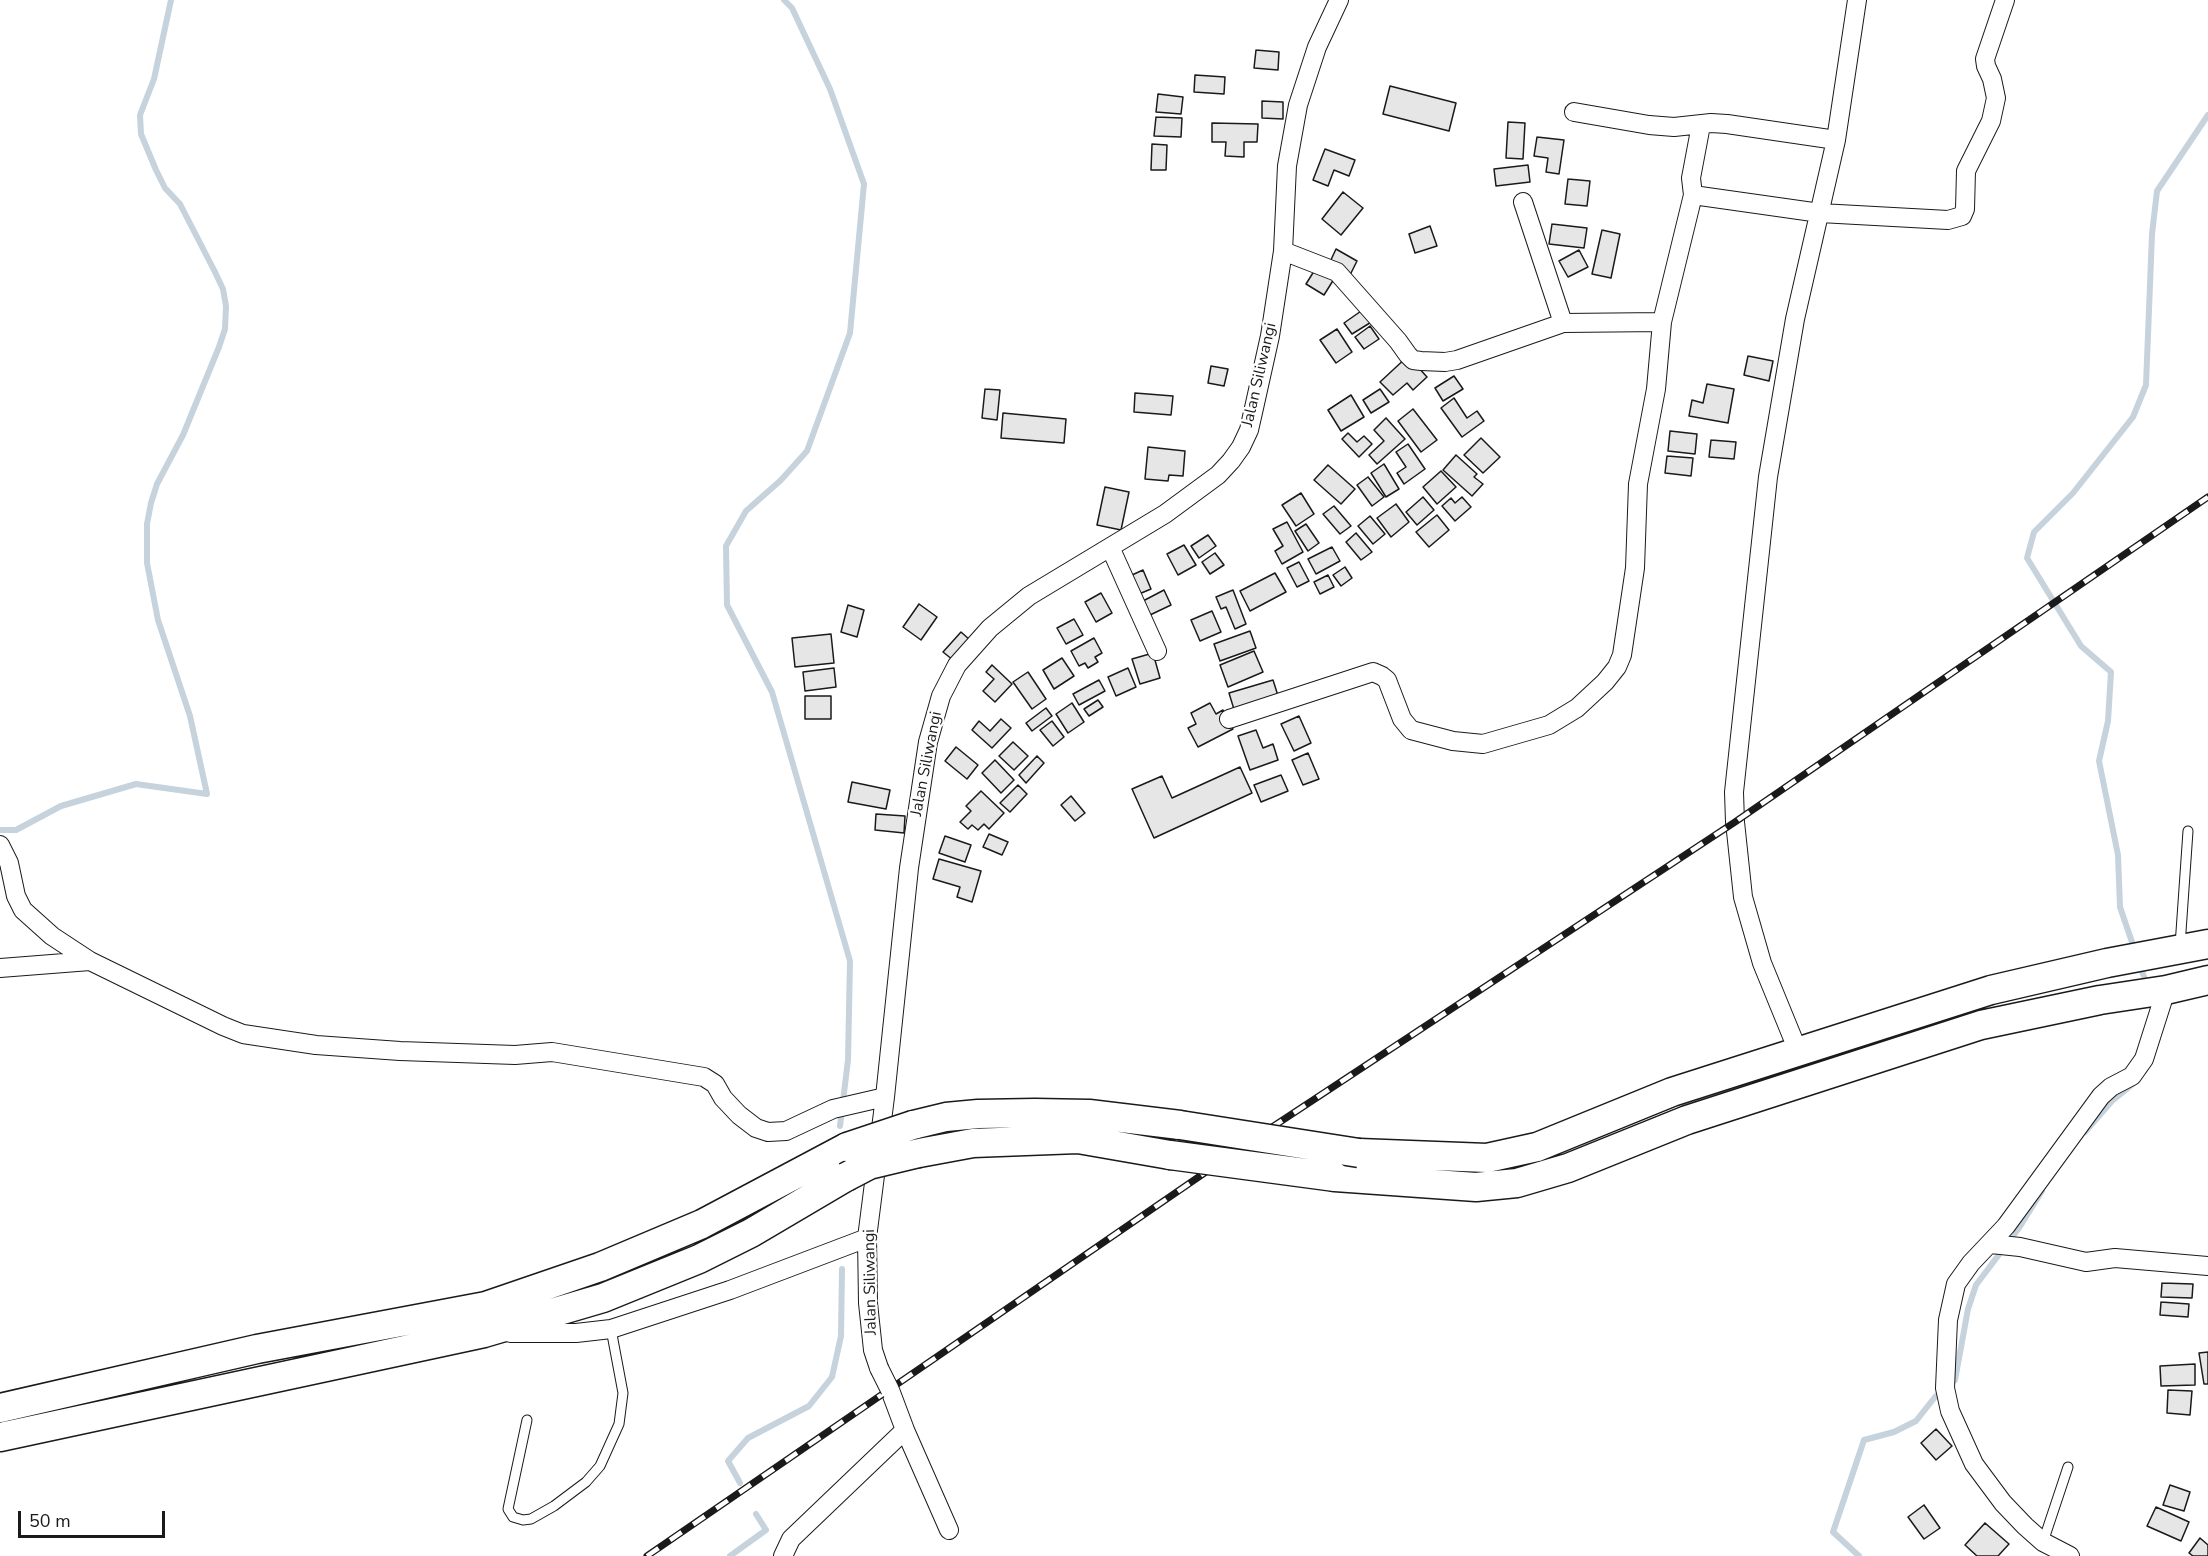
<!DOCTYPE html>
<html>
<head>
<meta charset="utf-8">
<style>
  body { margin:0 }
  #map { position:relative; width:2208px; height:1556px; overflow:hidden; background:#fff; font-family:"Nunito Sans",sans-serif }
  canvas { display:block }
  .scale { position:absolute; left:18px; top:1511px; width:147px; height:27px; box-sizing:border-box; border:3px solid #1a1a1a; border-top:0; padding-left:8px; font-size:18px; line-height:21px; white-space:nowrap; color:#1a1a1a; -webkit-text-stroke:4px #fff; paint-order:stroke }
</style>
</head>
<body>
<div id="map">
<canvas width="2208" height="1556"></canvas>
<div class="scale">50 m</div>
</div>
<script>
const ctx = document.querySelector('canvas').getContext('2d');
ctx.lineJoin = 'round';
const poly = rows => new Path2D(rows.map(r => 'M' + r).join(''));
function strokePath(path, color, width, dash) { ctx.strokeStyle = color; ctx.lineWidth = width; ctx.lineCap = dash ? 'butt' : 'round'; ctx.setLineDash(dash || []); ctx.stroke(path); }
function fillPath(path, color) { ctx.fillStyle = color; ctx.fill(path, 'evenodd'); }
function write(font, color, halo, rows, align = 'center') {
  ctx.font = font + ' "Nunito Sans",sans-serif'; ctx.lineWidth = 4.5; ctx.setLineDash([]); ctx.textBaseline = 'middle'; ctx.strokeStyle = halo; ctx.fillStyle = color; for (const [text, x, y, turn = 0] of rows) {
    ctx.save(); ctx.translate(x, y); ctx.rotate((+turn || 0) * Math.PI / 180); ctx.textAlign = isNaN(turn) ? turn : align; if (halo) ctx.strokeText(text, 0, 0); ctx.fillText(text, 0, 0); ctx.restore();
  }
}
const stream = poly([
  [784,0,792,8,830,89,864,184,850,333,807,451,781,480,746,511,726,546,727,605,772,692,850,961,848,1060,840,1126],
  [0,830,16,830,61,806,136,784,207,794,190,716,158,620,147,563,147,524,151,503,157,484,183,435,219,347,225,329,226,306,223,289,215,272,180,204,165,188,156,170,141,134,140,115,154,79,171,0],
  [2135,951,2120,907,2118,855,2099,761,2108,721,2111,672,2081,646,2027,558,2034,532,2073,493,2133,417,2146,385,2152,234,2157,191,2208,115],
  [2139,963,2147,985],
  [2085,1132,2112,1101,2133,1084],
  [740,1483,728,1461,748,1438,809,1406,832,1377,841,1336,842,1269],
  [730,1556,766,1530,756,1514],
  [1859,1556,1833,1532,1864,1440,1894,1432,1916,1421,1935,1397,1955,1380,1968,1309,1976,1285,2019,1228,2042,1191]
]);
const building = poly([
  [1256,50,1279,52,1278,70,1254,68,1256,50],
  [1195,75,1225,77,1224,94,1194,92,1195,75],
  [1390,86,1456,103,1449,131,1383,114,1390,86],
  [1158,94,1183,97,1181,114,1156,112,1158,94],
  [1262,101,1283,102,1283,119,1262,118,1262,101],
  [1156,117,1182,118,1181,137,1154,136,1156,117],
  [1508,122,1525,123,1523,159,1506,158,1508,122],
  [1212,123,1258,124,1257,142,1244,142,1244,157,1225,156,1226,142,1212,142,1212,123],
  [1537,137,1564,140,1559,174,1546,172,1548,158,1534,156,1537,137],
  [1152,144,1167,145,1166,170,1151,170,1152,144],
  [1325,149,1355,160,1349,176,1334,170,1328,186,1313,180,1325,149],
  [1528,165,1530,182,1496,186,1494,169,1528,165],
  [1568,179,1590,181,1587,206,1565,204,1568,179],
  [1343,192,1363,208,1341,235,1322,219,1343,192],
  [1552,224,1587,228,1584,248,1549,244,1552,224],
  [1430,226,1437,246,1415,253,1409,234,1430,226],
  [1602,230,1620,234,1611,278,1592,274,1602,230],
  [1336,249,1357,261,1350,275,1329,264,1336,249],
  [1579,250,1588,267,1568,277,1559,261,1579,250],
  [1316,268,1334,279,1324,295,1306,284,1316,268],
  [1364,309,1373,321,1352,334,1344,323,1364,309],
  [1370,326,1379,339,1364,349,1355,337,1370,326],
  [1337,329,1352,352,1336,363,1320,340,1337,329],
  [1408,356,1427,377,1413,390,1407,383,1393,395,1380,382,1408,356],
  [1748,356,1773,361,1769,381,1744,375,1748,356],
  [1211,366,1228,369,1224,386,1208,383,1211,366],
  [1454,376,1463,389,1443,401,1435,388,1454,376],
  [1707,384,1734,389,1728,423,1689,416,1692,400,1703,403,1707,384],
  [985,389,1000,390,997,420,982,418,985,389],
  [1380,389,1389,402,1371,413,1363,400,1380,389],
  [1135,393,1173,396,1171,415,1134,412,1135,393],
  [1351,395,1364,417,1341,431,1328,410,1351,395],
  [1454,398,1467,418,1477,411,1484,421,1462,437,1441,408,1454,398],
  [1413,409,1437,440,1421,452,1398,421,1413,409],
  [1003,413,1066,419,1064,443,1001,438,1003,413],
  [1386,418,1405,439,1377,464,1369,455,1384,441,1374,430,1386,418],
  [1670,431,1697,434,1695,454,1668,451,1670,431],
  [1348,433,1357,442,1364,436,1372,444,1359,457,1342,439,1348,433],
  [1481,438,1500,457,1483,473,1464,455,1481,438],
  [1711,440,1736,442,1734,459,1709,457,1711,440],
  [1408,444,1425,469,1404,484,1397,473,1406,467,1396,452,1408,444],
  [1148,447,1185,451,1183,476,1169,475,1168,481,1145,479,1148,447],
  [1456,455,1477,474,1474,477,1483,484,1472,496,1443,470,1456,455],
  [1667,456,1693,458,1691,476,1665,473,1667,456],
  [1384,464,1399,489,1386,497,1371,473,1384,464],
  [1328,465,1355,489,1341,504,1314,480,1328,465],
  [1441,471,1456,487,1437,504,1423,487,1441,471],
  [1368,477,1384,497,1372,506,1357,485,1368,477],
  [1105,487,1129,492,1121,530,1097,525,1105,487],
  [1301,493,1314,514,1296,526,1282,505,1301,493],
  [1423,497,1434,510,1417,525,1406,512,1423,497],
  [1462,497,1471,507,1455,521,1442,506,1451,498,1455,503,1462,497],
  [1396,504,1409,522,1391,537,1377,518,1396,504],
  [1334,506,1351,526,1340,534,1323,514,1334,506],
  [1437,515,1449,530,1429,547,1416,532,1437,515],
  [1370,516,1385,534,1373,544,1358,526,1370,516],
  [1287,522,1303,552,1282,564,1275,551,1283,546,1273,529,1287,522],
  [1306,524,1319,543,1308,551,1295,531,1306,524],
  [1356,533,1372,552,1361,560,1346,542,1356,533],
  [1208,535,1216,546,1199,558,1191,546,1208,535],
  [1184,545,1196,565,1178,575,1167,554,1184,545],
  [1332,547,1340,561,1316,574,1308,559,1332,547],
  [1215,553,1224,565,1210,574,1202,562,1215,553],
  [1299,562,1309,581,1297,587,1287,568,1299,562],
  [1345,567,1352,578,1341,586,1333,575,1345,567],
  [1143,570,1151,589,1139,594,1132,575,1143,570],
  [1275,573,1286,592,1250,611,1240,591,1275,573],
  [1328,575,1334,587,1320,594,1314,582,1328,575],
  [1164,590,1171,605,1150,615,1143,601,1164,590],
  [1233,590,1246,624,1235,629,1226,607,1221,609,1216,597,1233,590],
  [1101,593,1112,613,1096,622,1085,602,1101,593],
  [919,604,937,617,921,640,903,627,919,604],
  [848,605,864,610,857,637,841,632,848,605],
  [1212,611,1221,632,1200,641,1191,620,1212,611],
  [1074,619,1083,635,1066,644,1057,628,1074,619],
  [1250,631,1256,648,1220,661,1214,644,1250,631],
  [961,632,970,640,953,660,943,652,961,632],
  [831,634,834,663,795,667,792,638,831,634],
  [1094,638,1102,653,1095,657,1098,662,1088,668,1085,663,1079,666,1071,651,1094,638],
  [1254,651,1263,672,1228,687,1220,665,1254,651],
  [1153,653,1160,678,1140,684,1132,659,1153,653],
  [1062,658,1074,676,1054,689,1043,670,1062,658],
  [992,665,1012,684,995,702,983,691,994,679,986,672,992,665],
  [834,668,836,687,805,691,803,672,834,668],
  [1128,668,1136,687,1116,696,1108,677,1128,668],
  [1028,672,1046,699,1032,709,1013,682,1028,672],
  [1099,680,1105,691,1079,705,1073,694,1099,680],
  [1273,680,1280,702,1236,716,1229,693,1273,680],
  [805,696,831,696,831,719,805,719,805,696],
  [1098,700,1103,707,1089,716,1084,709,1098,700],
  [1072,703,1084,722,1068,733,1056,714,1072,703],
  [1210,703,1216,714,1223,710,1233,729,1198,747,1188,728,1196,724,1191,713,1210,703],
  [1046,708,1052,716,1032,731,1026,723,1046,708],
  [1299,716,1311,743,1294,751,1281,724,1299,716],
  [1001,719,1011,728,992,748,972,730,979,721,990,731,1001,719],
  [1052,721,1064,737,1053,746,1040,730,1052,721],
  [1256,730,1263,748,1273,744,1278,760,1250,770,1238,736,1256,730],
  [1013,742,1028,756,1014,770,999,756,1013,742],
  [956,747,978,765,967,779,945,761,956,747],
  [1308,753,1319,779,1303,785,1292,760,1308,753],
  [1037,756,1044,763,1026,783,1019,775,1037,756],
  [995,760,1014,780,1001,793,982,773,995,760],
  [1240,767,1252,793,1154,838,1132,789,1162,776,1172,798,1240,767],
  [1281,775,1288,791,1261,802,1254,785,1281,775],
  [852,782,890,790,886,809,848,802,852,782],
  [1018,785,1027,794,1010,812,1000,803,1018,785],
  [981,791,1004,813,989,829,984,824,978,830,972,825,968,829,960,822,971,811,966,806,981,791],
  [1071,796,1085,813,1075,821,1061,805,1071,796],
  [876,814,905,816,904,833,875,830,876,814],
  [989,834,1008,842,1002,855,983,847,989,834],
  [945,836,971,845,965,862,939,853,945,836],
  [939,859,981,871,972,902,957,897,960,887,933,879,939,859],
  [2162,1283,2193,1284,2192,1298,2161,1297,2162,1283],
  [2161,1302,2189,1304,2188,1317,2160,1315,2161,1302],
  [2208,1352,2208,1384,2204,1384,2199,1353,2208,1352],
  [2195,1364,2195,1385,2161,1386,2160,1366,2195,1364],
  [2168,1390,2192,1391,2190,1415,2167,1413,2168,1390],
  [1936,1429,1952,1446,1936,1460,1921,1443,1936,1429],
  [2170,1485,2190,1492,2184,1511,2163,1505,2170,1485],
  [1924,1505,1940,1528,1924,1539,1908,1517,1924,1505],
  [2156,1507,2189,1522,2181,1541,2147,1526,2156,1507],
  [1985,1523,2009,1544,1998,1556,1977,1556,1965,1545,1985,1523],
  [2200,1538,2208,1545,2208,1556,2193,1556,2189,1553,2200,1538]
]);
const service = poly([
  [2180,946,2188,831],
  [527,1420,508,1509,513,1517,523,1520,531,1519,554,1506,586,1482,600,1466,619,1424,623,1393,611,1329],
  [2043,1542,2068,1467]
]);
const minor = poly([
  [1574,112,1649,125,1674,127,1711,123,1727,124,1836,140],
  [1693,195,1691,178,1701,125],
  [1523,202,1563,323],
  [1283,251,1337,272,1398,341,1408,355,1413,360,1421,361,1445,362,1457,360,1563,323,1662,322],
  [1110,547,1157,651],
  [1229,719,1373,672,1382,676,1387,680,1402,719,1411,730,1453,741,1483,744,1549,725,1577,708,1605,682,1617,667,1622,655,1635,568,1638,484,1656,389,1662,322,1693,195,1820,213,1948,220,1962,216,1965,209,1966,171,1991,121,1996,98,1992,79,1986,66,1985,59,2005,0],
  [0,845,9,863,16,896,23,910,52,936,90,961,223,1026,243,1034,316,1045,400,1051,515,1055,552,1052,704,1077,715,1084,723,1098,739,1115,756,1128,768,1132,786,1131,833,1109,885,1097],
  [0,968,90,961],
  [1798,1051,1762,963,1743,897,1735,822,1734,792,1768,477,1795,319,1836,140,1857,0],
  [1991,1244,2020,1247,2086,1262,2115,1258,2208,1266],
  [510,1333,576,1333,611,1329,730,1290,867,1238],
  [879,1368,873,1350,868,1303,867,1238,885,1097,909,868,928,742,941,696,957,665,990,628,1029,596,1165,514,1218,475,1231,461,1241,447,1249,430,1254,408,1270,336,1283,251,1287,166,1298,105,1317,47,1339,0],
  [905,1430,949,1530],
  [783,1556,791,1539,905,1430,890,1390],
  [2070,1556,2043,1542,2025,1526,2003,1503,1974,1464,1950,1411,1945,1388,1948,1320,1956,1284,1971,1263,2006,1226,2101,1096,2111,1087,2132,1076,2144,1059,2166,990]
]);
const primary = poly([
  [913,1125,946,1117,978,1114,1035,1113,1089,1114,1180,1125],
  [919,1153,973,1143,1078,1139,1170,1155],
  [1359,1153,1487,1158,1537,1147,1672,1092,1991,990,2107,963,2208,944],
  [1335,1177,1476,1187,1517,1183,1568,1168,1687,1120,1981,1025,2100,1000,2166,990,2208,980],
  [0,1408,257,1349,486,1306,600,1267,702,1224,847,1147],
  [0,1437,484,1333,603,1298,699,1259,751,1233,846,1177]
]);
const rail = poly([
  [647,1556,1251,1141,1735,822,2208,497]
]);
const minorBridge = poly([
  [879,1368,890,1390]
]);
const primaryBridge = poly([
  [1180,1125,1359,1153],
  [847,1147,913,1125],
  [1170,1155,1335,1177],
  [846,1177,869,1165,919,1153]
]);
const streetNames = [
  ["Jalan Siliwangi",1260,375,-77],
  ["Jalan Siliwangi",927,764,-79],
  ["Jalan Siliwangi",871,1282,-91]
];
strokePath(stream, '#c6d2dc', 6);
fillPath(building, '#e6e6e6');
strokePath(building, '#1a1a1a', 1.5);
strokePath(service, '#1a1a1a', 11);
strokePath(minor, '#1a1a1a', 20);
strokePath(primary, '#1a1a1a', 31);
strokePath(service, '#fff', 9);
strokePath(minor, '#fff', 18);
strokePath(primary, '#fff', 28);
strokePath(rail, '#1a1a1a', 7);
strokePath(rail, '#fff', 4.5, [14]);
strokePath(minorBridge, '#1a1a1a', 20, []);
strokePath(primaryBridge, '#1a1a1a', 31, []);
strokePath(minorBridge, '#fff', 18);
strokePath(primaryBridge, '#fff', 28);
write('16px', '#1a1a1a', '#fff', streetNames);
</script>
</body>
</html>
